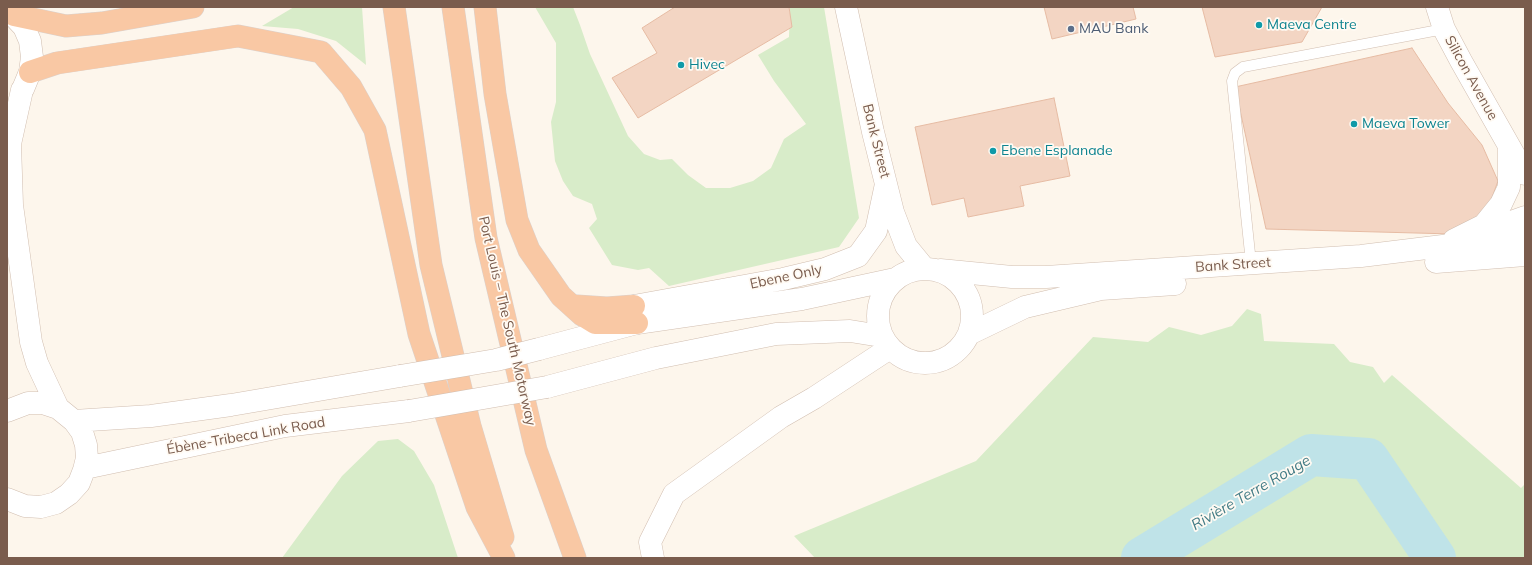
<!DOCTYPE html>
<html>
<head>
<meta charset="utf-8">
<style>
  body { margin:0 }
  #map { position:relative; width:1532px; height:565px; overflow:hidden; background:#fdf6ec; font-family:Mulish,sans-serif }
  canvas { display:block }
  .frame { position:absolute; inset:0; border:8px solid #7a5c4d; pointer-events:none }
</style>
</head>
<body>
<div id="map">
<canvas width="1532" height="565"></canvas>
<div class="frame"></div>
</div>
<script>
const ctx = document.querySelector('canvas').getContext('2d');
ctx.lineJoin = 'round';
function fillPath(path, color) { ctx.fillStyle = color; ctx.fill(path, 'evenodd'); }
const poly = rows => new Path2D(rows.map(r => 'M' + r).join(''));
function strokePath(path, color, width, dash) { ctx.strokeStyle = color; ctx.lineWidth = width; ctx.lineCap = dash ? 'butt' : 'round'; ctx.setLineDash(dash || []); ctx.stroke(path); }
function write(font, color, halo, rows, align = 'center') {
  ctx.font = font + ' Mulish,sans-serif'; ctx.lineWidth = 3.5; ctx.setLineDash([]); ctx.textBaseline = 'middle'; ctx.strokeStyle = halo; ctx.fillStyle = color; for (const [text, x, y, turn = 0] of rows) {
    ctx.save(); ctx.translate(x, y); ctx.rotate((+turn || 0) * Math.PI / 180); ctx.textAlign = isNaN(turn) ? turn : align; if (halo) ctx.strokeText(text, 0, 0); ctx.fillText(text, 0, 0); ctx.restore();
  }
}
const green = poly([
  [294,7,362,7,366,65,336,41,298,29,262,26],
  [535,7,573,7,580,25,590,54,628,136,644,154,660,160,672,159,688,175,706,188,730,188,753,181,771,168,784,139,806,124,774,81,758,55,789,37,790,7,824,7,859,218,839,247,669,286,649,268,638,270,612,265,589,228,597,219,592,204,573,196,563,181,555,161,551,122,556,102,556,43],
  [1247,309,1261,314,1264,341,1334,344,1350,362,1373,367,1384,383,1392,375,1521,488,1525,484,1525,558,815,558,794,536,976,461,1093,337,1148,342,1169,327,1201,335,1232,326],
  [398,439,414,451,434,485,458,558,282,558,342,476,378,441]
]);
const river = poly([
  [1142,558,1311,455,1368,459,1435,558]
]);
const building = poly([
  [675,7,789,7,792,27,638,118,612,78,657,53,642,28,675,7],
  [1044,7,1133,7,1136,19,1052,39,1044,7],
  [1202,7,1322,7,1302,42,1215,57,1202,7],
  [1412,48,1448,103,1482,145,1498,181,1486,214,1453,234,1266,229,1235,87,1412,48],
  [1054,98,1070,176,1020,186,1024,206,968,217,964,198,932,205,915,127,1054,98]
]);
const service = poly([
  [1251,263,1232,81,1235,73,1243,67,1444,29]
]);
const tertiary = poly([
  [846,7,873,132,893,212,906,246,924,268],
  [1437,7,1444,29,1461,61,1525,174],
  [7,9,24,27,30,41,32,57,30,72,23,89],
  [22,90,10,144,12,205,31,342,37,363,58,408],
  [1480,233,1525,217],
  [1454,240,1484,225,1501,204,1509,187,1509,149],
  [1436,262,1525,255],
  '878 316a47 47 0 1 1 94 0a47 47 0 1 1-94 0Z',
  [940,270,1012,277,1046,277,1361,256,1525,236],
  [634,306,783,279,825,269,858,256,876,231,886,184],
  [969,334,1025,307,1101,289,1175,284],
  [539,349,637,323,802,299,895,279],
  [547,387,656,358,776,334,850,331,881,336],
  [7,411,28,403,43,403,58,408,74,421,82,432,86,445,87,458,84,470,79,483,69,494,56,503,41,507,25,506,7,499],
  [74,421,151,416,231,405,400,376],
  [85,468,285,426,409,411],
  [653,558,650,542,674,494,781,417,814,398,890,348]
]);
const trunk = poly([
  [394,7,431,265,470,426,503,537],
  [453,7,486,238,536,450,575,558],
  [485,7,495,94,517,220,529,250,561,296,582,315,595,323,637,323],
  [14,15,66,26,102,23,193,7],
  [30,72,57,63,238,36,321,52,351,87,375,130,419,334,477,507,504,558],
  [577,306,607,308,634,306]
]);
const tertiaryBridge = poly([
  [400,376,496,360,539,349],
  [409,411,547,387]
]);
const markers = [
  [1259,25,4,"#0f9aa8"],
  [1071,29,4,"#5c6f8a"],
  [681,65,4,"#0f9aa8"],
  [1354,124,4,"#0f9aa8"],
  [993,151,4,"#0f9aa8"]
];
const cultureNames = [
  ["Maeva Centre",1267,25],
  ["Hivec",689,65],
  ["Maeva Tower",1362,124],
  ["Ebene Esplanade",1001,151]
];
const serviceNames = [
  ["MAU Bank",1079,29]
];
const streetNames = [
  ["Silicon Avenue",1471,78,61],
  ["Bank Street",876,141,76],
  ["Bank Street",1233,265,-4],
  ["Ebene Only",786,277,-12],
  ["Port Louis – The South Motorway",507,321,77],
  ["Ébène-Tribeca Link Road",246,436,-10]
];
const waterNames = [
  ["Rivière Terre Rouge",1251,493,-30]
];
fillPath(green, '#d8ecc9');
strokePath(river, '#bfe3e8', 42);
fillPath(building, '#f3d5c3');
strokePath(building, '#e6bba3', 1);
strokePath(service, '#d1beb0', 11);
strokePath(tertiary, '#d1beb0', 23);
strokePath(trunk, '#dad1cd', 23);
strokePath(service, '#fff', 10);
strokePath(tertiary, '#fff', 22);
strokePath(trunk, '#f9c8a4', 22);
strokePath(tertiaryBridge, '#d1beb0', 23, []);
strokePath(tertiaryBridge, '#fff', 22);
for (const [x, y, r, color] of markers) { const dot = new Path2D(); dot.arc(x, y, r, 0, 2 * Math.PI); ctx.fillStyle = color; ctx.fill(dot); strokePath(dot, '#fffaf3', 1.5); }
write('14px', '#0d838f', '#fffaf3', cultureNames, 'left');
write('14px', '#4e5e75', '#fffaf3', serviceNames, 'left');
write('14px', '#7a5c4d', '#fffaf3', streetNames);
write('italic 15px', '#437c86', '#fffaf3', waterNames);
</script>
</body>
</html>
